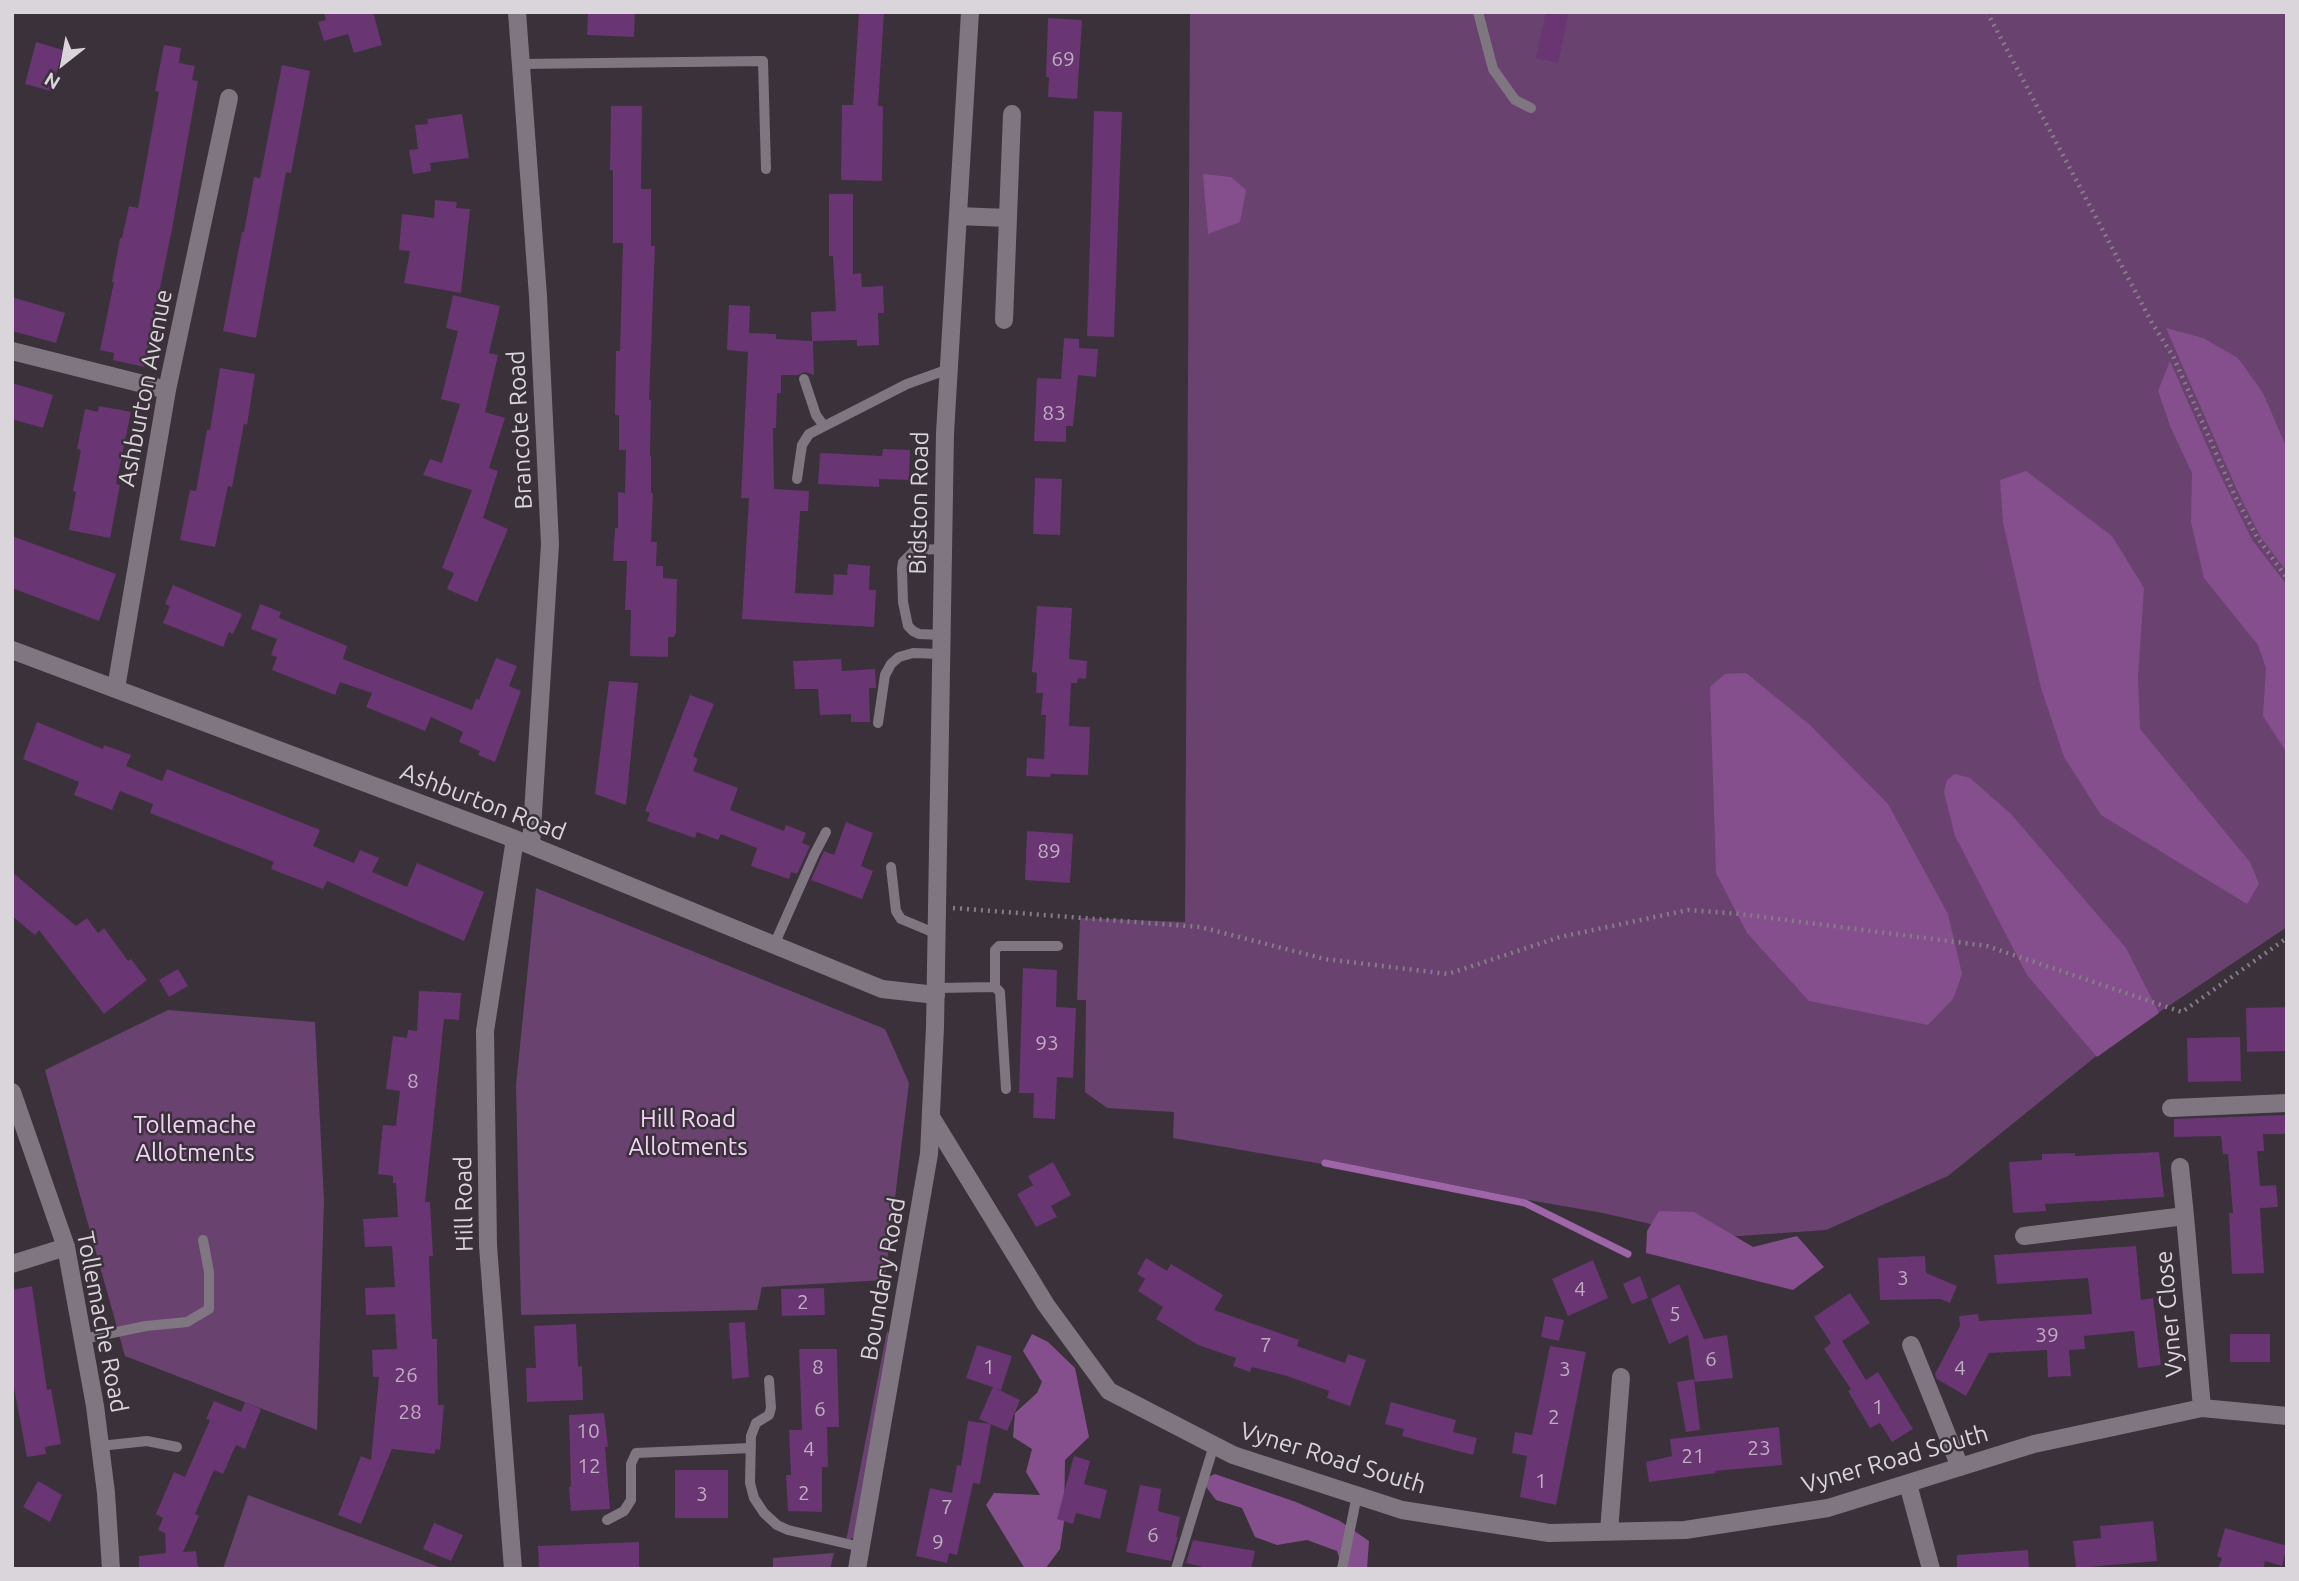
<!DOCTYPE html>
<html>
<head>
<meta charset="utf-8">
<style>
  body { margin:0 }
  #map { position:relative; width:2299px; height:1581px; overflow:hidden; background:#3a313b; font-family:Ubuntu,sans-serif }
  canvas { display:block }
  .frame { position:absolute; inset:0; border:14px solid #dad4db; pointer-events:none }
  .north { position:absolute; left:28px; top:28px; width:70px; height:70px; -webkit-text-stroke:5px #3a313b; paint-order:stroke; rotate:211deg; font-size:19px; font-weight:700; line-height:28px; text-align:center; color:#dad4db }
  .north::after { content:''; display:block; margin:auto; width:24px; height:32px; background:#dad4db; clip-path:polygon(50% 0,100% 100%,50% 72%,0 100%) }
</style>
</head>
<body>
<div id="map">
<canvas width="2299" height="1581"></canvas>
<div class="frame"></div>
<div class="north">N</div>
</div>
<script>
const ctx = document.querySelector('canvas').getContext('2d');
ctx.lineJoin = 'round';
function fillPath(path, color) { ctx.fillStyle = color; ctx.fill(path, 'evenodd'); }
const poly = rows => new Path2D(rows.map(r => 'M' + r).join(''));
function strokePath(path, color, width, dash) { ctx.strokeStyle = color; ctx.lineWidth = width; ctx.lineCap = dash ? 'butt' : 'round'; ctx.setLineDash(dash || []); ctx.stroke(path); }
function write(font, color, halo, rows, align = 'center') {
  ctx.font = font + ' Ubuntu,sans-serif'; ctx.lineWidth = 5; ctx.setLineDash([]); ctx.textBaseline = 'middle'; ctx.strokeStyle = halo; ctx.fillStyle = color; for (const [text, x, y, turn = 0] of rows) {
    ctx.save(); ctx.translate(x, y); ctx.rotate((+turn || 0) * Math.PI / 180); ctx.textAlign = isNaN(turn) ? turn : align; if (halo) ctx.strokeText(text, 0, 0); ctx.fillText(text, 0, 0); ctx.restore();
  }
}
const green = poly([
  [1190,12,2287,12,2287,927,2110,1045,1948,1176,1826,1230,1711,1238,1603,1213,1173,1138,1174,1112,1107,1108,1085,1092,1086,1000,1077,1000,1080,918,1185,922],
  [536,888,885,1029,909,1083,885,1280,762,1287,757,1310,521,1315,516,1085],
  [168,1010,315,1022,324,1201,317,1430,125,1356,45,1070],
  [887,1331,892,1336,855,1537,846,1541],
  [248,1495,382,1545,444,1569,223,1569],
  [834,1553,830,1569,773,1569,773,1558]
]);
const forest = poly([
  [1203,174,1231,177,1246,190,1240,222,1208,234],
  [2166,328,2203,338,2238,358,2263,393,2287,449,2287,572,2260,536,2238,492],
  [2170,361,2215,464,2252,540,2287,585,2287,753,2263,716,2266,668,2258,645,2204,578,2191,522,2192,473,2171,428,2158,391],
  [2026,471,2112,536,2144,588,2138,677,2140,729,2250,862,2259,884,2247,904,2101,815,2064,757,2041,688,2003,523,2000,480],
  [1746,673,1810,725,1888,804,1948,914,1962,974,1953,999,1928,1025,1809,1001,1747,933,1716,873,1710,687,1725,674],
  [1955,774,1970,778,2011,814,2126,948,2159,1013,2097,1057,2027,975,1955,836,1944,792,1947,780],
  [1659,1211,1694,1212,1753,1247,1797,1236,1824,1267,1793,1290,1646,1253,1647,1231],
  [1032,1334,1048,1342,1075,1368,1089,1437,1065,1460,1064,1522,1060,1549,1045,1569,1025,1569,986,1505,994,1493,1040,1495,1026,1472,1032,1449,1013,1437,1015,1413,1037,1393,1042,1382,1023,1351],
  [1215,1474,1296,1502,1340,1521,1369,1541,1367,1569,1343,1569,1337,1551,1307,1540,1277,1545,1255,1537,1242,1508,1216,1500,1201,1480]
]);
const stream = poly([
  [1325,1163,1525,1203,1628,1254]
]);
const building = poly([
  [324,12,373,12,382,45,354,53,348,34,324,41,318,22,326,20],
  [588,12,635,12,634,37,587,35],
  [859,12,884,12,878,106,883,106,882,181,841,180,842,105,853,105],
  [1546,12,1568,15,1558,63,1536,58],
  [1048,18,1082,20,1077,99,1048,97,1049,77,1046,77],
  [36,42,63,50,51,91,25,84],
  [164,45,181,48,179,63,195,66,192,80,198,81,172,229,144,367,113,360,114,353,100,350,114,282,112,282,120,238,122,238,129,206,138,208,159,92,155,91],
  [282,65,310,71,291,173,286,172,256,338,223,331,242,232,244,232,254,177,260,178],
  [611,106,642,106,641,189,651,189,651,246,655,246,649,400,651,400,650,456,651,456,651,493,653,493,651,542,657,542,656,566,663,566,663,578,677,579,676,632,674,637,668,637,668,657,630,656,631,610,625,610,627,561,613,561,615,528,618,528,618,492,625,493,626,450,619,450,619,415,615,415,616,351,620,351,623,243,613,243,613,170,610,170],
  [1094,111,1122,112,1114,337,1087,336],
  [462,114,469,158,430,163,431,171,413,174,409,150,418,149,415,125,428,124,427,119],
  [829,194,853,194,853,274,861,273,862,287,883,286,884,313,878,313,879,345,857,346,857,340,813,341,814,375,805,372,798,375,781,375,781,393,777,393,776,428,773,428,774,489,809,491,808,511,800,511,795,593,833,595,834,574,847,575,848,564,870,566,869,590,876,590,874,627,742,619,749,498,741,498,748,352,727,350,729,305,750,306,749,333,776,334,776,339,812,341,811,312,836,311,833,256,829,256],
  [435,200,457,202,456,208,470,209,461,293,404,283,410,251,399,250,402,214,434,218],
  [453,295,500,306,489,353,498,355,485,412,505,418,489,468,498,471,483,518,508,529,477,602,447,589,454,573,442,568,472,490,423,475,430,459,442,463,460,404,441,399,458,331,446,328],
  [12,297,65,313,56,343,12,331],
  [1064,338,1079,339,1079,348,1098,349,1096,377,1078,375,1073,426,1066,426,1066,442,1034,441,1037,378,1061,379],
  [220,368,255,374,247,425,244,424,232,487,228,486,215,547,180,540,190,490,196,491,207,430,210,430],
  [12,383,53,395,43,428,12,419],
  [99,406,131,412,116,484,120,485,110,538,69,530,76,492,73,491,81,450,77,449,85,409,98,412],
  [883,449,910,450,909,480,879,479,879,487,818,484,820,453,882,456],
  [1035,478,1062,479,1060,535,1033,534],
  [12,536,116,574,99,621,12,588],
  [173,585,242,614,233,634,229,632,223,647,163,623,170,606,165,604],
  [260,604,281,612,279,618,347,646,343,659,472,710,476,699,479,700,496,658,517,666,509,686,521,691,495,762,478,755,480,751,459,742,463,732,431,717,425,731,366,707,372,693,340,682,335,695,272,670,277,657,271,655,277,639,251,629],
  [1037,606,1072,608,1069,659,1087,661,1086,679,1078,678,1077,683,1071,683,1069,726,1090,727,1088,775,1051,774,1050,777,1026,776,1027,758,1044,759,1046,715,1041,715,1043,693,1036,693,1037,673,1032,672],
  [841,659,842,671,875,669,876,688,869,688,870,722,851,722,851,714,820,715,818,689,795,689,793,661],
  [609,681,638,683,626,805,595,794],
  [690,695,714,704,693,756,698,759,693,771,738,788,730,810,784,831,786,825,806,833,802,843,810,846,797,874,791,872,789,879,751,866,757,848,721,834,718,840,697,832,695,838,647,821,650,813,645,811],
  [37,722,103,749,104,745,131,755,126,766,162,781,167,769,320,830,313,846,354,863,360,850,379,858,372,872,407,887,417,863,484,892,464,941,327,881,323,889,271,869,274,862,150,813,153,804,120,791,112,810,74,795,79,782,23,759],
  [846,822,873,833,861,866,873,871,862,899,811,880,824,851,834,855],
  [1027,831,1073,834,1070,883,1025,880],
  [12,872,76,926,87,918,98,933,104,928,128,961,131,959,147,980,104,1014,39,930,35,935,12,916],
  [1023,968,1057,970,1056,1007,1076,1008,1073,1078,1057,1077,1055,1119,1033,1118,1034,1093,1019,1093],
  [178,969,188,986,169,997,159,980],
  [419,991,461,993,459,1020,444,1019,425,1202,430,1202,433,1256,429,1256,432,1339,437,1339,437,1347,438,1405,444,1405,440,1450,435,1449,435,1454,392,1449,361,1524,338,1515,361,1456,371,1460,379,1377,373,1377,372,1350,397,1349,395,1314,366,1315,365,1288,395,1287,392,1246,365,1247,363,1219,398,1217,396,1183,393,1183,393,1176,378,1174,381,1142,383,1125,396,1126,400,1091,386,1089,393,1036,407,1038,408,1030,417,1031],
  [2287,1007,2287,1051,2247,1052,2246,1008],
  [2240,1037,2241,1081,2188,1082,2187,1038],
  [2287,1115,2287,1134,2263,1134,2264,1151,2257,1151,2260,1186,2276,1185,2278,1207,2260,1208,2264,1273,2232,1274,2229,1213,2233,1213,2228,1154,2223,1154,2221,1136,2174,1137,2174,1119],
  [2159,1152,2164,1197,2045,1204,2046,1211,2013,1213,2009,1162,2042,1160,2042,1154,2075,1153,2075,1156],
  [1053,1162,1071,1195,1051,1206,1057,1217,1036,1227,1017,1194,1033,1185,1028,1176],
  [2136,1246,2141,1300,2153,1298,2161,1365,2138,1368,2134,1331,2084,1336,2085,1349,2069,1350,2071,1376,2048,1377,2047,1350,1989,1353,1966,1396,1937,1379,1935,1374,1960,1326,1959,1316,1978,1314,1979,1321,2092,1314,2088,1278,1997,1284,1994,1255],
  [1925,1256,1926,1273,1957,1286,1950,1303,1940,1299,1880,1300,1878,1258],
  [1146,1258,1167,1271,1171,1264,1223,1295,1214,1310,1299,1340,1297,1346,1345,1363,1348,1354,1366,1360,1350,1406,1327,1398,1329,1391,1287,1376,1252,1367,1250,1372,1233,1366,1236,1358,1198,1345,1156,1319,1163,1307,1138,1291,1145,1279,1137,1274],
  [1593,1260,1608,1298,1568,1316,1552,1279],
  [1640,1276,1648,1298,1632,1304,1623,1284],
  [1679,1284,1704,1339,1727,1335,1733,1378,1695,1382,1688,1335,1669,1344,1651,1299],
  [32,1286,47,1390,51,1389,61,1444,45,1447,46,1454,27,1457,12,1377,12,1290],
  [824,1288,825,1315,782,1316,781,1289],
  [1850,1293,1870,1323,1842,1341,1866,1380,1878,1372,1913,1429,1892,1442,1880,1423,1870,1428,1848,1391,1851,1389,1824,1349,1831,1343,1814,1317],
  [1545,1316,1564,1320,1559,1341,1541,1337],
  [745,1322,749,1377,732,1379,729,1323],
  [576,1324,578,1367,582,1366,583,1400,527,1402,526,1368,536,1368,534,1326],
  [2230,1334,2270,1334,2270,1362,2230,1362],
  [977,1345,1012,1356,1001,1390,966,1378],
  [1550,1346,1586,1352,1556,1505,1520,1497,1527,1456,1512,1453,1515,1432,1532,1435],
  [799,1349,837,1349,839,1427,827,1427,828,1467,822,1467,822,1512,788,1511,786,1475,791,1475,789,1430,802,1430],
  [1694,1379,1700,1430,1686,1432,1677,1382],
  [993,1387,1020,1400,1007,1431,979,1419],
  [214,1401,241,1412,245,1402,261,1409,245,1449,236,1445,223,1474,214,1470,195,1514,199,1516,183,1552,196,1551,198,1569,139,1569,139,1556,166,1553,165,1533,158,1530,163,1518,156,1514,174,1472,185,1477,210,1420,206,1419],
  [1391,1402,1456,1420,1453,1432,1477,1438,1473,1455,1402,1436,1404,1429,1385,1424],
  [604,1413,608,1447,605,1447,610,1509,571,1511,569,1487,571,1487,569,1415],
  [968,1421,991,1424,980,1484,973,1483,957,1555,949,1553,947,1563,916,1556,930,1488,952,1493,957,1465,961,1466],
  [1779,1427,1782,1465,1715,1471,1716,1473,1649,1482,1646,1462,1672,1456,1670,1439],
  [1074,1456,1090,1461,1084,1484,1107,1490,1100,1519,1076,1513,1073,1524,1057,1519],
  [675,1470,728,1470,728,1518,675,1518],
  [38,1481,62,1495,50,1522,23,1507],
  [1140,1485,1161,1489,1158,1511,1180,1517,1176,1537,1178,1537,1171,1561,1126,1552],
  [2153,1521,2157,1561,2076,1568,2073,1541,2101,1538,2100,1526],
  [434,1523,463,1535,451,1561,423,1549],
  [2225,1528,2287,1546,2282,1566,2265,1561,2263,1569,2218,1569,2222,1558,2217,1556],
  [1193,1540,1255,1551,1251,1569,1202,1569,1203,1567,1186,1563],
  [639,1542,639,1569,539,1569,538,1546],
  [2028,1550,2029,1569,1957,1569,1957,1555]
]);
const path = poly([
  [1987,12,2152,323,2173,356,2235,496,2257,537,2287,578],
  [953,908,1200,927,1325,959,1448,974,1560,937,1688,910,1740,914,1987,946,2182,1012,2287,938]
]);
const service = poly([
  [1478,12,1493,69,1515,100,1531,108],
  [521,64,763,61,766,169],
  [804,379,816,415,824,426],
  [797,479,802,445,809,434,907,384,949,369],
  [942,635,919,634,913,631,908,626,903,602,902,569,903,562,915,550,943,549],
  [878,723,885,675,891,664,899,657,913,653,941,654],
  [891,867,896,911,901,919,937,934],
  [774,945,814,855,826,832],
  [995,987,995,950,999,946,1058,946],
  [936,988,995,987,1000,992,1006,1089],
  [83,1339,146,1326,187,1322,209,1309,209,1272,203,1240],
  [769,1380,771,1408,769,1415,756,1423,751,1436,750,1483,754,1498,764,1513,777,1525,788,1530,861,1547],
  [100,1446,147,1441,177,1447],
  [607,1520,624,1511,631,1500,631,1464,636,1453,751,1448],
  [1176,1569,1214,1445],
  [1342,1569,1357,1495]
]);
const minor = poly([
  [517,12,538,296,550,544,531,845],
  [958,216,1008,218],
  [1004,320,1012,114],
  [12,351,167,390],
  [12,650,515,839,882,989,936,995],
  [116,688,167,390,229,98],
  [2171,1108,2287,1103],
  [2180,1167,2185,1216],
  [2024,1236,2185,1216,2202,1408],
  [12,1264,66,1247],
  [1911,1345,1960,1467],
  [1908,1484,1931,1569],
  [1609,1531,1621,1377],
  [513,1569,488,1246,485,1031,515,839]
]);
const tertiary = poly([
  [12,1092,66,1247,95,1406,106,1493,111,1569],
  [931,1117,1046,1305,1109,1391,1233,1455,1402,1510,1549,1533,1685,1530,1828,1508,2034,1444,2202,1408,2287,1416]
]);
const secondary = poly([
  [857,1569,929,1154,935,1027,945,433,970,12]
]);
const numberNames = [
  ["69",1063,59],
  ["83",1054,413],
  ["89",1049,851],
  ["93",1047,1043],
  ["8",413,1081],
  ["3",1903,1278],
  ["4",1580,1289],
  ["2",803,1302],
  ["5",1675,1314],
  ["39",2047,1335],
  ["7",1266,1345],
  ["6",1711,1359],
  ["8",818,1367],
  ["1",989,1367],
  ["4",1960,1368],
  ["3",1565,1369],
  ["26",406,1375],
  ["1",1878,1407],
  ["6",820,1409],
  ["28",410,1412],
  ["2",1554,1417],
  ["10",588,1431],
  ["23",1759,1448],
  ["4",809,1449],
  ["21",1693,1456],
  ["12",589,1466],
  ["1",1541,1481],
  ["2",804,1493],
  ["3",702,1494],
  ["7",947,1507],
  ["6",1153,1535],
  ["9",938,1542]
];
const streetNames = [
  ["Ashburton Avenue",145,388,-79],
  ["Brancote Road",520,430,-93],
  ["Bidston Road",919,503,-89],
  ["Ashburton Road",483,802,21],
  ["Hill Road",464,1204,-91],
  ["Boundary Road",883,1279,-80],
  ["Vyner Close",2169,1314,-95],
  ["Tollemache Road",102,1322,79],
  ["Vyner Road South",1333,1458,17],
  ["Vyner Road South",1895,1459,-16]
];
const parkNames = [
  ["Hill Road",688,1119],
  ["Allotments",688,1147],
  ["Tollemache",195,1125],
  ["Allotments",195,1153]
];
fillPath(green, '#694270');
fillPath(forest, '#854f8d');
strokePath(stream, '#9e66a7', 7);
fillPath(building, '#693572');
strokePath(path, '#857d86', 4.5, [2, 5]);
strokePath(service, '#807682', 10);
strokePath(minor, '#807682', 18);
strokePath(tertiary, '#807682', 18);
strokePath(secondary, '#807682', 18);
write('21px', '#beacc1', null, numberNames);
write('24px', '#dad4db', '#3a313b', streetNames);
write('24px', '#f2d3f6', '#3a313b', parkNames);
</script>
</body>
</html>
